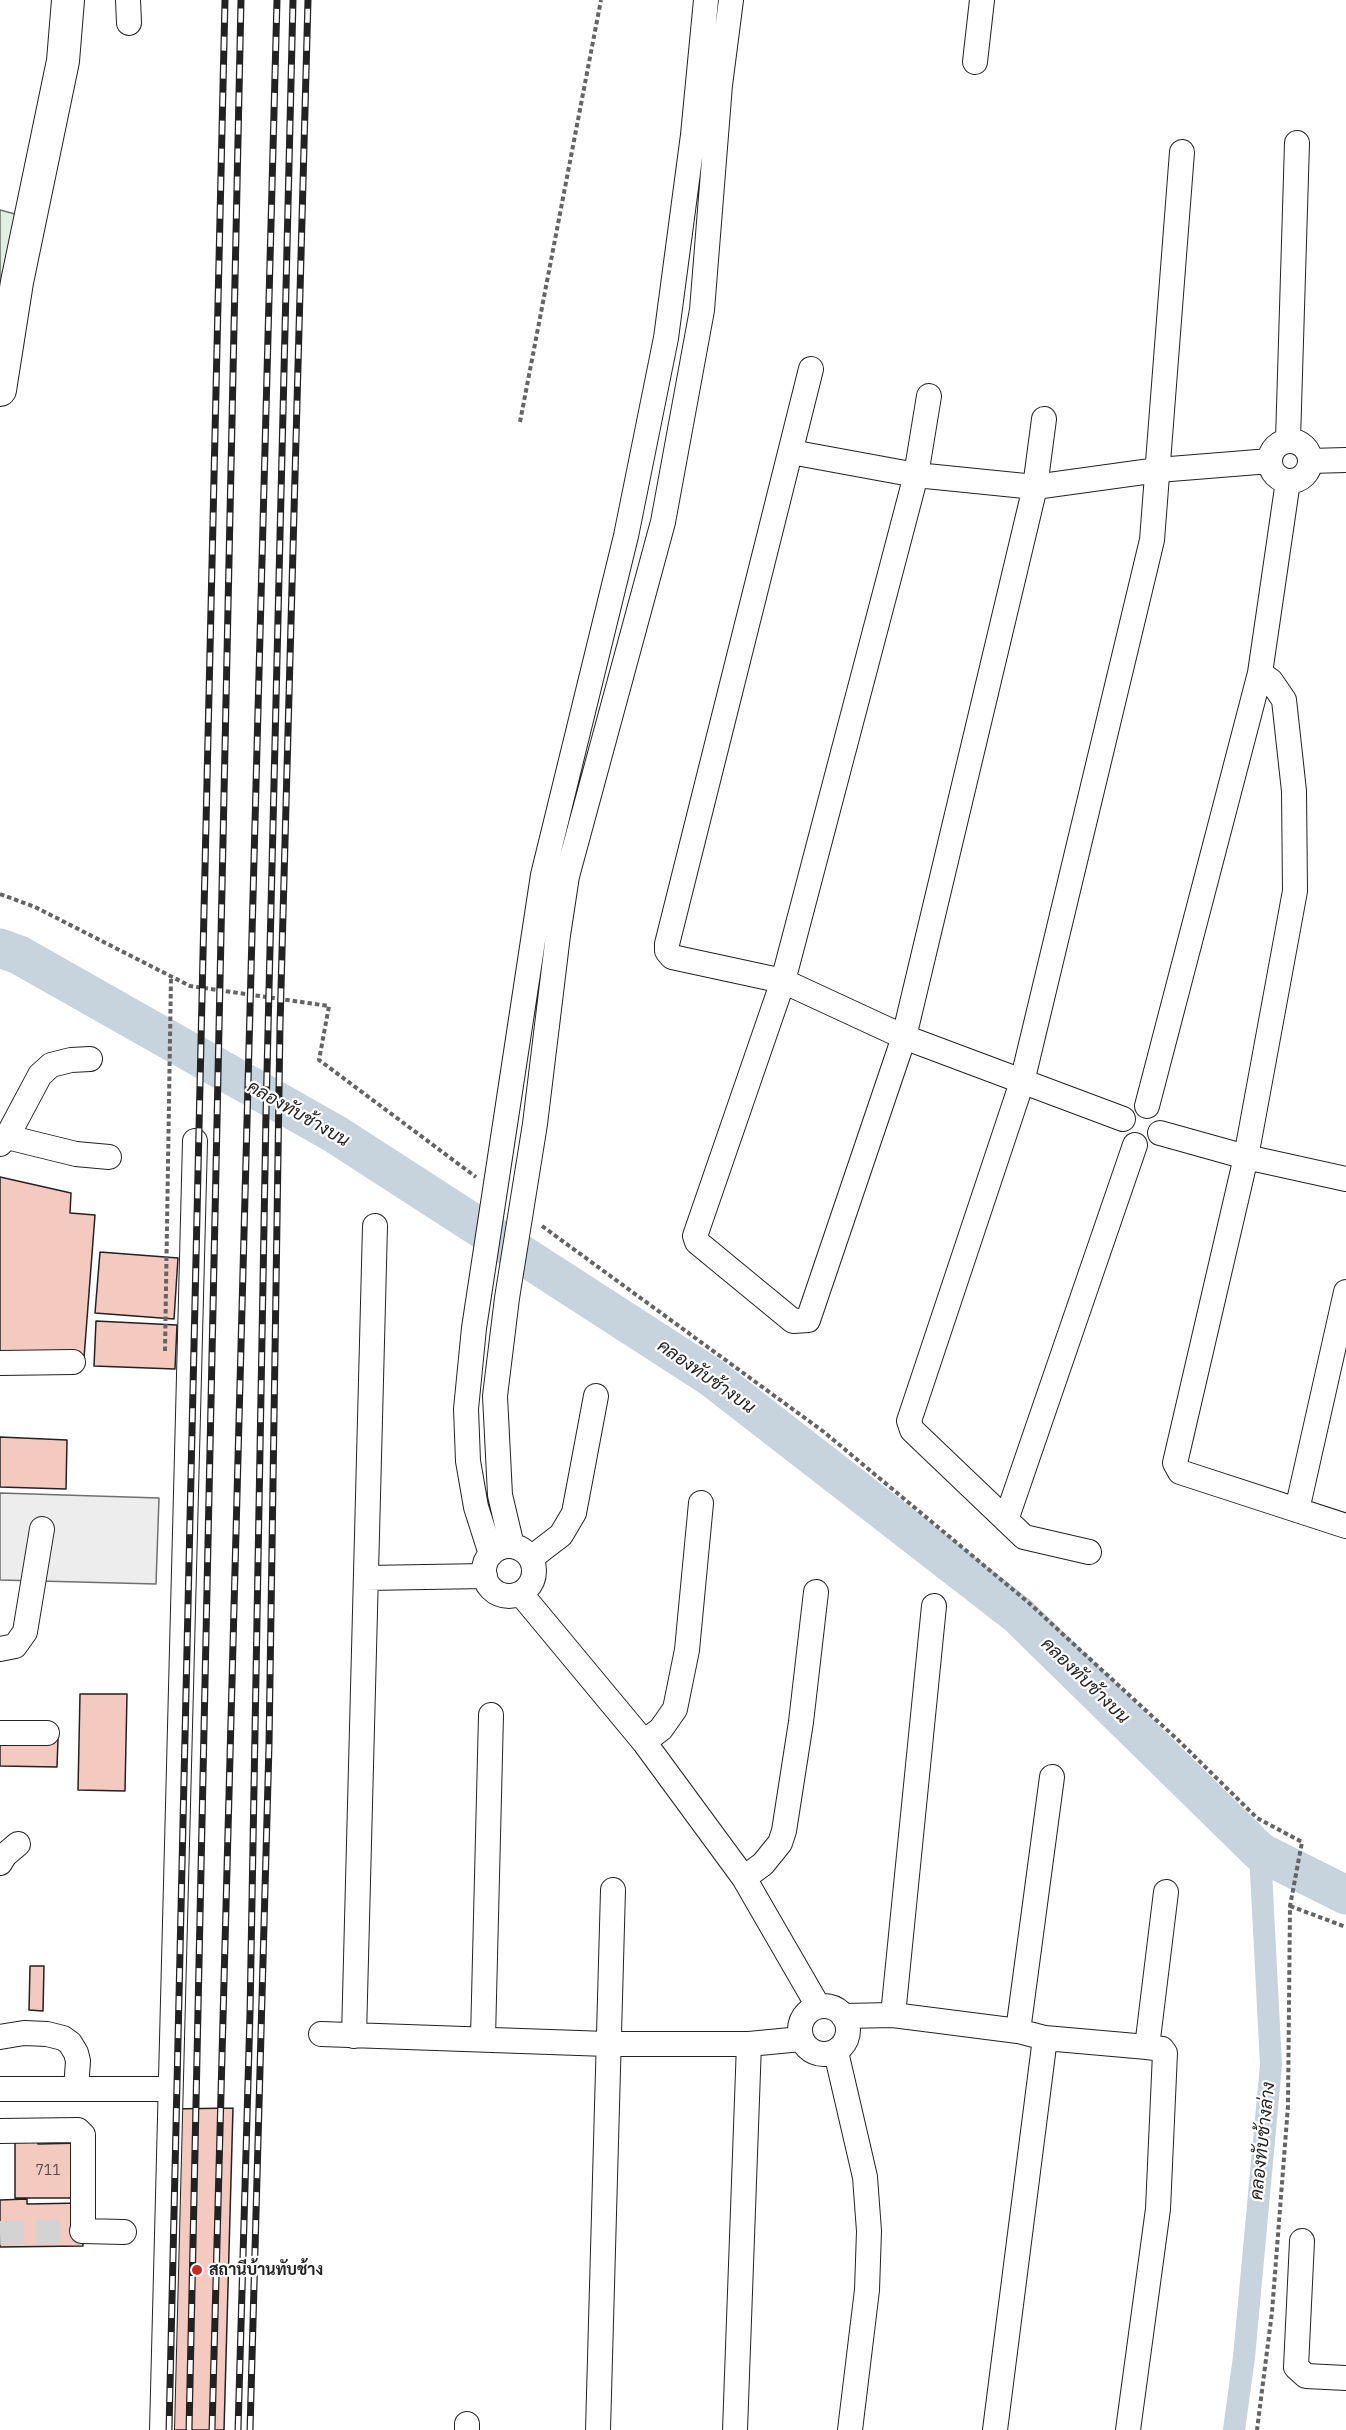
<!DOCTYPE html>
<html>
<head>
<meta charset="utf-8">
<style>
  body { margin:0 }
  canvas { display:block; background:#fff }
</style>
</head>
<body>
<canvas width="1346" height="2430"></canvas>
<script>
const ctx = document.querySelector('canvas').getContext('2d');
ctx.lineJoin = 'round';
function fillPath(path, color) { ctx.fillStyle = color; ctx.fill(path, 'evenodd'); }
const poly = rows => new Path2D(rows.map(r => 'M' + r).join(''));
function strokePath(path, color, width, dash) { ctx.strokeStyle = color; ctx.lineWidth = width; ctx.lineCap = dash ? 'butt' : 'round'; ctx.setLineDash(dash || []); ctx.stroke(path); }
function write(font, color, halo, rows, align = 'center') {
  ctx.font = font + ' "IBM Plex Sans",Sarabun,sans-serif'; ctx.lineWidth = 4.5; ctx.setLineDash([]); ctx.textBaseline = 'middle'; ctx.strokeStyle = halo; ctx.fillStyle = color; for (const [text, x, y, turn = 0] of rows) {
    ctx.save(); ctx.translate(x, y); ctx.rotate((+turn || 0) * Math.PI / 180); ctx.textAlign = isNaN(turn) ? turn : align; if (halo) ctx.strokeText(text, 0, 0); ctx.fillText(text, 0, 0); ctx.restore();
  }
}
const green = poly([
  [0,210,15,214,0,299,0,210]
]);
const parking = poly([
  [0,1493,159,1498,156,1584,0,1580,0,1493]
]);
const canal = poly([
  [1234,2430,1244,2357,1271,2065,1260,1852]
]);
const river = poly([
  [0,948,19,955,335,1134,711,1377,1018,1615,1260,1852,1346,1895]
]);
const building = poly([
  [0,1177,71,1193,70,1213,95,1215,84,1358,0,1356,0,1177],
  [100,1252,178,1258,174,1319,95,1313,100,1252],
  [96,1321,177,1325,175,1369,94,1366,96,1321],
  [0,1437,67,1440,66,1489,0,1487,0,1437],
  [80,1694,127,1694,125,1791,78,1790,80,1694],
  [0,1738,58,1739,57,1767,0,1766,0,1738],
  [30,1966,44,1966,43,2011,29,2010,30,1966],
  [233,2108,224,2430,160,2430,170,2109,233,2108],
  [15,2138,38,2138,38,2144,81,2143,80,2198,15,2198,15,2138],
  [27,2199,27,2204,81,2203,83,2246,0,2247,0,2200,27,2199]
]);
const minorTunnel = poly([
  [0,2233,82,2231]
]);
const path = poly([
  [520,422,601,0],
  [0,894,35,907,190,986,329,1006,319,1060,476,1177],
  [542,1226,824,1432,1029,1603,1178,1740,1257,1818,1302,1842,1290,1906,1288,2106,1272,2312,1257,2430],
  [165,1351,171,977],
  [1290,1906,1346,1927]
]);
const minor = poly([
  [128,0,129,23],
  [975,62,982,0],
  [811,369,667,944,667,951,672,957,783,981,904,1037,1123,1119],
  [929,396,916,475,783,981,695,1236,697,1242,793,1321,808,1320,904,1037,1035,487,1044,419],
  [1288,440,1297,143],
  '1270 461a20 20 0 1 1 40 0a20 20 0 1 1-40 0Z',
  [791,452,916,475,1035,487,1158,470,1270,461],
  [1310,461,1346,460],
  [1260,673,1271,681,1284,700,1294,791,1295,891,1246,1157,1175,1463,1180,1472,1346,1526],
  [1147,1106,1260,673,1288,481],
  [1160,1133,1246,1157,1346,1179],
  [7,1137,76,1154,109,1157],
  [0,1144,7,1137,40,1075,51,1065,71,1060,90,1059],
  [0,1363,73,1362],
  [1297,1510,1346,1292],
  [1006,1520,1135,1145],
  [512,1546,500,1495,495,1396,507,1298,535,1124,558,935,567,876,663,522,702,310,720,85,731,0],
  '484 1571a25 25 0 1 1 50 0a25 25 0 1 1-50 0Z',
  [1089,1552,1024,1537,912,1430,909,1421,1022,1082,1152,540,1182,152],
  [491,1554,476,1507,468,1461,466,1409,474,1328,543,875,626,536,666,338,693,135,706,0],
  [531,1558,561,1535,574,1513,596,1396],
  [366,1578,485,1576],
  [521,1594,644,1742,744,1878,818,2006],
  [0,1649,15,1646,25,1632,42,1529],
  [0,1733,47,1733],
  [644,1742,661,1729,675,1709,687,1650,701,1503],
  [0,1863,5,1855,18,1844],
  [744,1878,763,1864,780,1843,784,1831,801,1722,816,1592],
  '800 2030a24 24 0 1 1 48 0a24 24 0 1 1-48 0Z',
  [893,2015,934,1606],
  [843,2016,893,2015,1018,2031,1045,2038,1147,2047],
  [1018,2031,1052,1777],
  [321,2034,607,2044,749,2044,801,2039],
  [354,2036,375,1226],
  [0,2037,24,2033,47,2034,63,2038,70,2043,76,2053,78,2061,76,2089],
  [483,2038,491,1715],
  [836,2052,865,2177,869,2231,867,2290,850,2430],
  [0,2089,170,2089],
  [0,2131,78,2130,83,2135,83,2231],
  [82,2231,124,2232],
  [1302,2241,1296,2367,1306,2376,1346,2378],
  [162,2430,195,1141],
  [467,2430,467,2424],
  [598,2430,613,1890],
  [735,2430,749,2044],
  [995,2430,1045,2038],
  [1128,2430,1158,2209,1165,2053,1162,2049,1147,2047,1166,1892]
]);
const major = poly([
  [0,390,17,282,63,61,68,0]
]);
const rail = poly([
  [169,2430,225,0],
  [189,2430,241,0],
  [212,2430,277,0],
  [238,2430,250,2013,266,1113,293,0],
  [250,2430,269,1745,280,1025,308,0]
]);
const markers = [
  [197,2270,6,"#c62828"]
];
const numberNames = [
  ["711",48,2171]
];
const poiNames = [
  ["สถานีบ้านทับช้าง",209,2270]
];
const waterNames = [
  ["คลองทับช้างบน",298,1114,30],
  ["คลองทับช้างบน",706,1377,35],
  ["คลองทับช้างบน",1085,1681,44],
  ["คลองทับช้างล่าง",1263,2141,-84]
];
fillPath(green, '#e0efe3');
strokePath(green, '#6f6f6f', 1.5);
fillPath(parking, '#ededed');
strokePath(parking, '#6f6f6f', 1.5);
strokePath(canal, '#c7d3dd', 22);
strokePath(river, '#c7d3dd', 39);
fillPath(building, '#f3c9c0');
strokePath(building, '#222', 1.5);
strokePath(minorTunnel, '#d3d3d3', 24, [24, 12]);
strokePath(minor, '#222', 26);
strokePath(major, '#222', 34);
strokePath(path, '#646464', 4, [4.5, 3]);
strokePath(minor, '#fff', 24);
strokePath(major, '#fff', 32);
strokePath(rail, '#222', 7);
strokePath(rail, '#fff', 4.5, [14]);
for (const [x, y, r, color] of markers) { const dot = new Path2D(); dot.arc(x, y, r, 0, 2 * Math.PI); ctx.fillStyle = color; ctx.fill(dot); strokePath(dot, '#fff', 2); }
write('14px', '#564c4a', null, numberNames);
write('bold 16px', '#222', '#fff', poiNames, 'left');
write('italic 18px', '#222', '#fff', waterNames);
</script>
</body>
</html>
